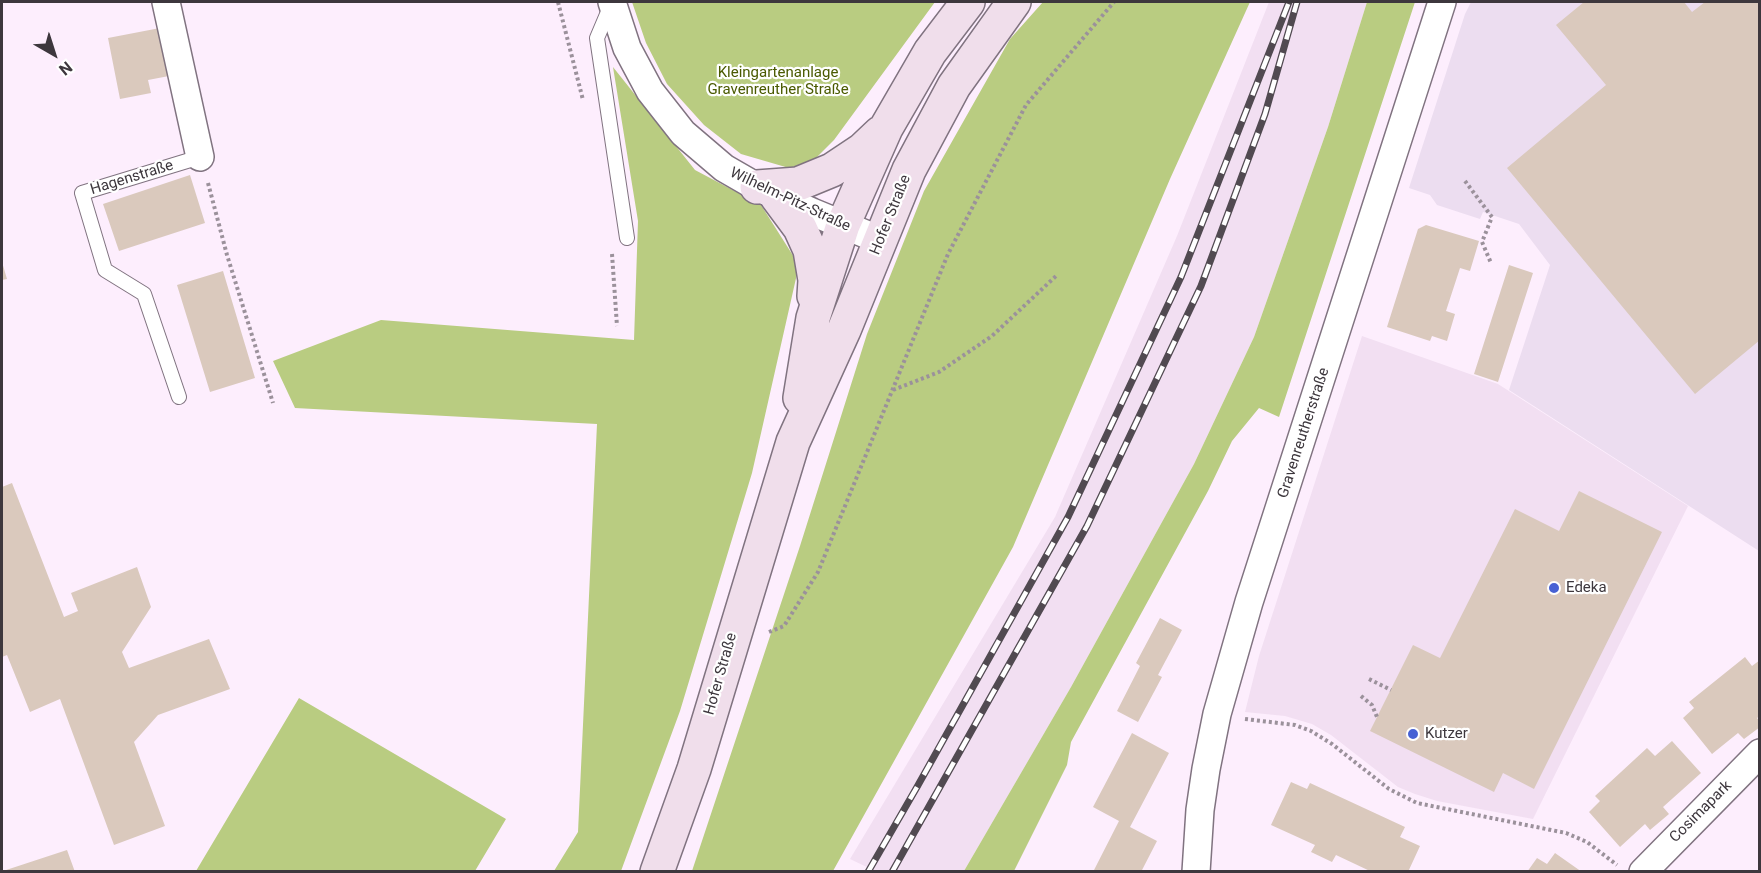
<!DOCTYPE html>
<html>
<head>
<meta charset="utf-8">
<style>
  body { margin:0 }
  #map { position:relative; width:1761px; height:873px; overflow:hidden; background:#fdeefd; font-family:Roboto,sans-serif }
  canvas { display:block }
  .frame { position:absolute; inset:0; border:3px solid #3d373d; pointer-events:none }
  .north { position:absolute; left:24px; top:24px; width:60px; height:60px; -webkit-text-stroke:4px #fff; paint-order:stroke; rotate:141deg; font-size:16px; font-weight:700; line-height:24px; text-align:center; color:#3d373d }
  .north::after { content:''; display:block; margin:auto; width:21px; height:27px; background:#3d373d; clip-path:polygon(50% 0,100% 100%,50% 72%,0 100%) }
</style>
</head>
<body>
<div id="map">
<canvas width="1761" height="873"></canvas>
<div class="frame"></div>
<div class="north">N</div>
</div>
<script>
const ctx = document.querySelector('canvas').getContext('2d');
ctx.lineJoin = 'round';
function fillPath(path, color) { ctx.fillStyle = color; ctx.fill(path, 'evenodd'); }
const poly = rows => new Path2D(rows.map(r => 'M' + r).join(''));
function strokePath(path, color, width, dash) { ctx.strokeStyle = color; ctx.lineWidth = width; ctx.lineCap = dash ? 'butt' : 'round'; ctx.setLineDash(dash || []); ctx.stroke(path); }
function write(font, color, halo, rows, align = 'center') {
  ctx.font = font + ' Roboto,sans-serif'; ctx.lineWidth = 4.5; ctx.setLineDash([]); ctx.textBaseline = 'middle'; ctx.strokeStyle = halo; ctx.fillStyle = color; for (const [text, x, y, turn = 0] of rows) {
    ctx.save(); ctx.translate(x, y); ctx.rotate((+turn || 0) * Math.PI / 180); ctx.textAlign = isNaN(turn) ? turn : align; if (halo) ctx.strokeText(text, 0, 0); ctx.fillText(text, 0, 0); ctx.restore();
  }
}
const built = poly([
  [1269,2,1367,2,1328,127,1254,337,1194,464,1071,687,964,871,875,871,850,859,1055,517,1177,236],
  [1362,336,1498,384,1688,506,1533,819,1437,801,1415,794,1398,787,1331,735,1312,724,1285,716,1245,712,1259,656]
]);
const industrial = poly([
  [1471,2,1759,2,1759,551,1509,390,1550,265,1519,224,1483,212,1480,219,1437,205,1430,195,1409,188,1465,14]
]);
const green = poly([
  [632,2,935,2,834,140,813,161,789,168,741,154,704,125,667,84,646,43],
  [1043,2,1250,2,1170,179,1013,547,833,871,692,871,800,546,867,334,924,191,1010,39],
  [1367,2,1415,2,1279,417,1259,408,1232,441,1208,491,1071,742,1067,765,1014,871,964,871,1071,687,1194,464,1254,337,1328,127],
  [613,67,695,170,761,205,799,265,752,473,680,711,621,871,554,871,578,832,597,424,295,408,273,361,381,320,634,340,638,221],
  [299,698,506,819,475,871,196,871]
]);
const building = poly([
  [1584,2,1684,2,1692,12,1705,2,1760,2,1760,340,1695,394,1507,168,1606,85,1556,25],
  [160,28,169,76,148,80,151,93,120,99,108,38],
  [190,175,205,223,119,251,103,204],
  [1426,225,1479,241,1470,271,1460,268,1446,311,1455,314,1447,341,1432,336,1430,341,1387,327,1418,229],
  [2,262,7,279,2,280],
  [1509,265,1533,273,1498,382,1474,374],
  [223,271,255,378,210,392,177,285],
  [12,483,64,617,78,611,71,593,137,567,151,607,122,652,129,668,209,639,230,689,158,715,134,742,165,826,114,845,60,699,30,712,7,655,2,657,2,487],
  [1579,491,1662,532,1534,789,1503,773,1494,792,1370,731,1413,645,1440,658,1515,509,1559,531],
  [1160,618,1182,630,1158,675,1162,677,1138,722,1117,711,1140,666,1136,663],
  [1745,657,1752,666,1760,660,1760,716,1757,718,1760,722,1760,727,1744,739,1738,733,1712,754,1683,718,1694,708,1689,702],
  [1132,733,1169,753,1130,827,1157,841,1141,872,1093,872,1119,821,1093,807],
  [1672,741,1701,773,1663,807,1669,814,1650,830,1645,824,1620,847,1589,812,1600,801,1595,796,1647,748,1655,756],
  [1291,782,1307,789,1310,783,1405,827,1400,837,1420,846,1408,872,1372,872,1336,855,1332,862,1311,852,1315,845,1271,825],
  [67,850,75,872,3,872,3,871],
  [1555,853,1582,872,1527,872,1537,858,1547,864]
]);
const path = poly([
  [558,2,583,100],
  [1465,181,1492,217,1482,242,1491,263],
  [208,183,227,255,273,403],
  [612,254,617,326],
  [893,390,939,372,992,336,1056,276],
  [769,632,784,626,818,572,948,254,1026,105,1114,2],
  [1369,679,1391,690],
  [1361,696,1372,705,1377,717],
  [1245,719,1295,725,1311,731,1332,744,1389,789,1417,803,1566,833,1587,842,1617,865]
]);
const service = poly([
  [611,5,597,38,627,238],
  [179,397,144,294,105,270,82,193,200,157]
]);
const minor = poly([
  [166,2,200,157],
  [612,2,627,48,650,91,683,133,724,168,757,187,812,212,880,240],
  [1196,872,1200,810,1206,769,1217,714,1249,602,1442,2],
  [1643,872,1760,753]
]);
const secondary = poly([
  [757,187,798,184,832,170,862,150,880,133],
  [777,197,800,228,810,250,815,280,814,296],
  [800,398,813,318,843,225,886,128,930,52,968,2],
  [657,872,694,769,793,442,844,330,909,170,954,86,1014,2]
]);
const rail = poly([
  [868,872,917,787,1068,517,1181,277,1289,2],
  [892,872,1087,526,1201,286,1265,114,1297,2]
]);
const markers = [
  [1554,588,6,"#4761d4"],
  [1413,734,6,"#4761d4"]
];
const parkNames = [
  ["Kleingartenanlage",778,73],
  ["Gravenreuther Straße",778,90]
];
const streetNames = [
  ["Hagenstraße",132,178,-17],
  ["Wilhelm-Pitz-Straße",790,200,25],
  ["Hofer Straße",891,215,-68],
  ["Gravenreutherstraße",1304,433,-72],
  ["Hofer Straße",721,674,-74],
  ["Cosimapark",1701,812,-45]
];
const poiNames = [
  ["Edeka",1566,588],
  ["Kutzer",1425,734]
];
fillPath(built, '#f2dff2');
fillPath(industrial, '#ecddf0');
fillPath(green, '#b9cc81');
fillPath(building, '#dac9bd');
strokePath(service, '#807380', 16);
strokePath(minor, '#807380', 30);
strokePath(secondary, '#807380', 36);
strokePath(path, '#9b919b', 4, [3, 3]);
strokePath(service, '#fff', 14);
strokePath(minor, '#fff', 27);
strokePath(secondary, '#f0deeb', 33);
strokePath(rail, '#514a51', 7);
strokePath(rail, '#fff', 4.5, [14]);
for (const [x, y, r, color] of markers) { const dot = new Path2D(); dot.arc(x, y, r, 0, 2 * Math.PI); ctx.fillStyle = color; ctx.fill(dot); strokePath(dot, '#fff', 2); }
write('15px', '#4a5a01', '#fff', parkNames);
write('15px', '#3d373d', '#fff', streetNames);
write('15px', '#3d373d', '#fff', poiNames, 'left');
</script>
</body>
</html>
